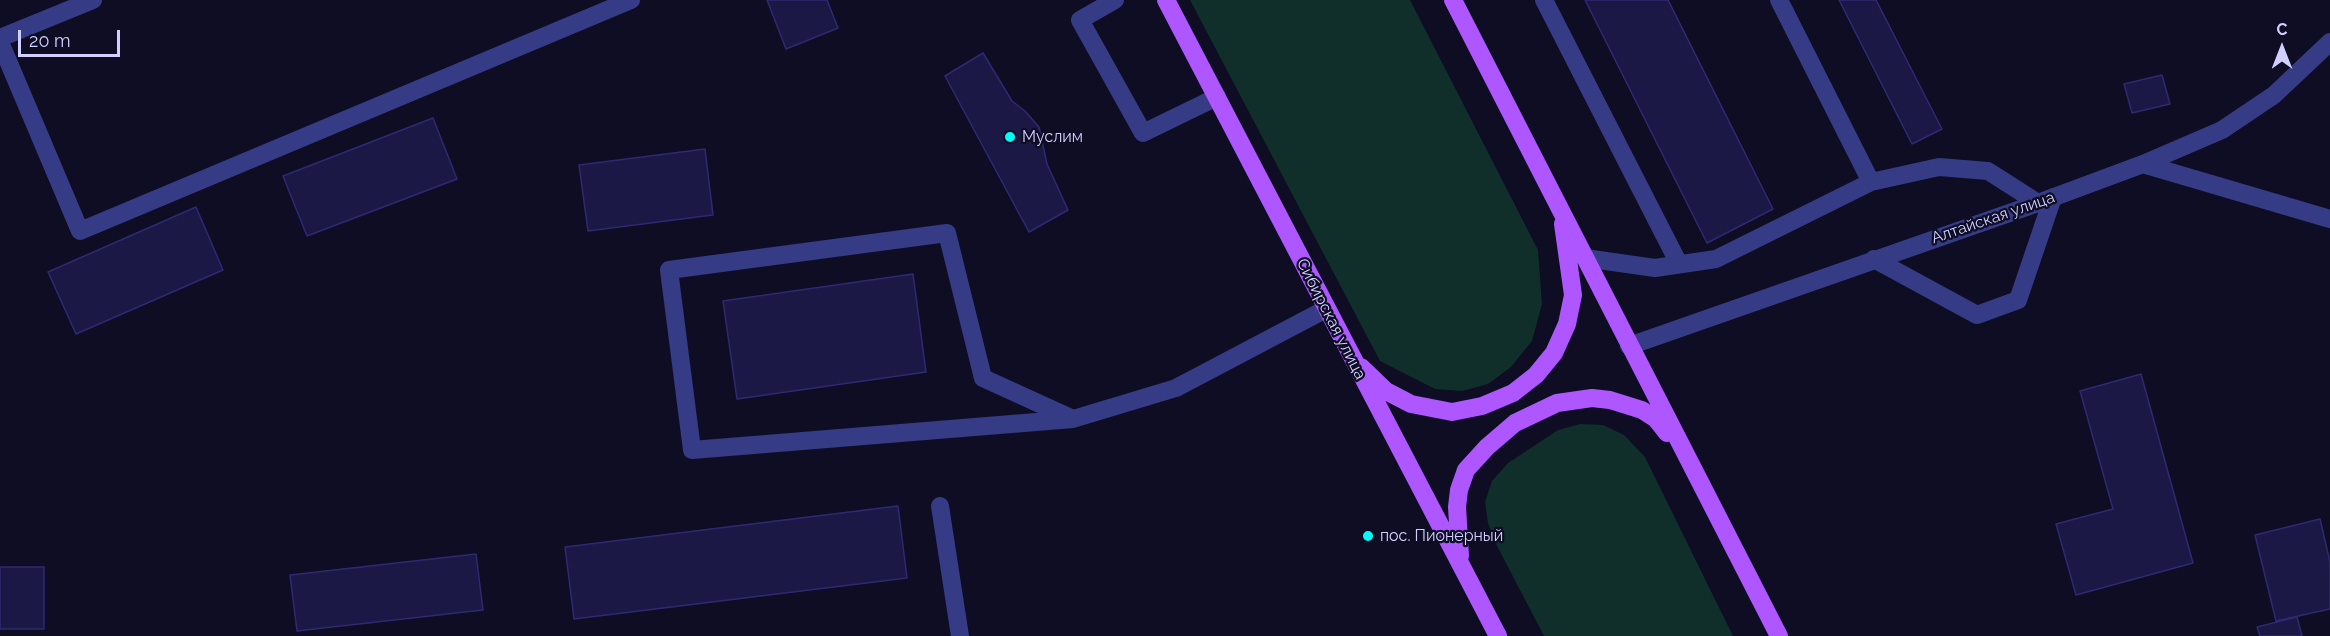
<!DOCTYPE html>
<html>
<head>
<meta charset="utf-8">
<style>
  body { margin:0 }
  #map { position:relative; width:2330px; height:636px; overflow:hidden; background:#0e0d24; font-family:Raleway,sans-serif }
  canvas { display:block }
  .north { position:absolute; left:2252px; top:18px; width:60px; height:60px; -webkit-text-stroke:4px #0e0d24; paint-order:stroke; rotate:0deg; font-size:16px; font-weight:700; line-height:24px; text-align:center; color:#d0cfff }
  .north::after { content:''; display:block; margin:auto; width:21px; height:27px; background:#d0cfff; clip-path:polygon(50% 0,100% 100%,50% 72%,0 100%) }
  .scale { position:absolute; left:18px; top:30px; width:102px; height:27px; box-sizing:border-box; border:3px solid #d0cfff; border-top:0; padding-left:8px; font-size:18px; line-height:21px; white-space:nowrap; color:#d0cfff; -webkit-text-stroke:4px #0e0d24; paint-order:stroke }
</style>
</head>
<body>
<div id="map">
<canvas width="2330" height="636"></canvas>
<div class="north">С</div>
<div class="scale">20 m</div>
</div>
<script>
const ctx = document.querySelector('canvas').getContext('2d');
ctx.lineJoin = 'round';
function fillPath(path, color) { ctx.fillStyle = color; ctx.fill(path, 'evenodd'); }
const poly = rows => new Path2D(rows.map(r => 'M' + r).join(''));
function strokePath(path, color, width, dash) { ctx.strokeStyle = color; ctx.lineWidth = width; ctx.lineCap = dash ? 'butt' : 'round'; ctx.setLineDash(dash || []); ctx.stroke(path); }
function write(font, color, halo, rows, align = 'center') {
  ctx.font = font + ' Raleway,sans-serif'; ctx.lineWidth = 4.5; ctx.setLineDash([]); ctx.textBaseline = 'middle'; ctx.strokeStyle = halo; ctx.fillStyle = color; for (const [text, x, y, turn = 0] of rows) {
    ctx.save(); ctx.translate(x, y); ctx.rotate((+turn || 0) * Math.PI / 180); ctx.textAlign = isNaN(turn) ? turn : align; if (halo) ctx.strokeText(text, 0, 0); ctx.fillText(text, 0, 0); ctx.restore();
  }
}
const green = poly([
  [1190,0,1410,0,1538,250,1542,304,1532,341,1511,367,1488,384,1462,391,1435,389,1380,361],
  [1580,424,1603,425,1624,435,1645,457,1733,636,1544,636,1495,542,1488,523,1485,502,1492,481,1508,463,1558,430]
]);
const building = poly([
  [767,0,827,0,838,28,786,49,767,0],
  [1585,0,1668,0,1773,209,1707,243,1585,0],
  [1839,0,1876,0,1942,129,1912,144,1839,0],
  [983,53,1012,101,1025,111,1039,127,1047,164,1068,210,1029,232,945,76,983,53],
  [2162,75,2170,104,2132,113,2124,84,2162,75],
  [433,118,457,179,307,236,283,176,433,118],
  [705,149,713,215,588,231,579,165,705,149],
  [196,207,223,270,76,334,48,272,196,207],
  [913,274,926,372,737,399,723,301,913,274],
  [2141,374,2193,563,2076,595,2056,524,2113,509,2080,391,2141,374],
  [898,506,907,578,574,619,565,547,898,506],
  [2320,519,2330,562,2330,609,2276,621,2255,535,2320,519],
  [476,554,483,610,297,631,290,575,476,554],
  [0,567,44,567,44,629,0,629,0,567],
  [2297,617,2302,636,2260,636,2257,627,2297,617]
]);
const minor = poly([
  [1115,0,1080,20,1143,133,1217,97],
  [1544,0,1679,264],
  [0,38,93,0],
  [0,42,80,231,631,0],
  [2143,164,2330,219],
  [1871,182,1939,167,1988,171,2038,203],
  [1585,258,1655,268,1716,259,1871,182,1779,0],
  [1874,259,1977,315,2018,300,2053,197],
  [1629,346,2038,203,2143,164,2222,130,2274,95,2330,42],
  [1073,419,692,450,669,270,947,233,983,378,1073,419,1176,388,1326,309],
  [940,506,960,636]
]);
const major = poly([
  [1166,0,1498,636],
  [1453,0,1779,636],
  [1361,367,1386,391,1411,404,1452,412,1482,406,1513,393,1536,375,1554,353,1567,324,1573,295,1563,224],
  [1460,556,1457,507,1459,490,1466,470,1487,447,1515,423,1557,403,1592,398,1610,400,1642,410,1656,419,1667,433]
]);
const markers = [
  [1010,137,6,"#00faf9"],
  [1368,536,6,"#00faf9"]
];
const poiNames = [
  ["Муслим",1022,137],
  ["пос. Пионерный",1380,536]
];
const streetNames = [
  ["Алтайская улица",1993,218,-19],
  ["Сибирская улица",1331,319,63]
];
fillPath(green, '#102e2a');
fillPath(building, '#1c1846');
strokePath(building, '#2f2973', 1.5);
strokePath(minor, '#353b85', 18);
strokePath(major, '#ae56ff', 18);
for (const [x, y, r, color] of markers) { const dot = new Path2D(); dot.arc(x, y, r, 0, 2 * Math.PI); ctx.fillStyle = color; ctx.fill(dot); strokePath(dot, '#0e0d24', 2); }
write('16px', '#d0cfff', '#0e0d24', poiNames, 'left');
write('16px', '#d0cfff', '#0e0d24', streetNames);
</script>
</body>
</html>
